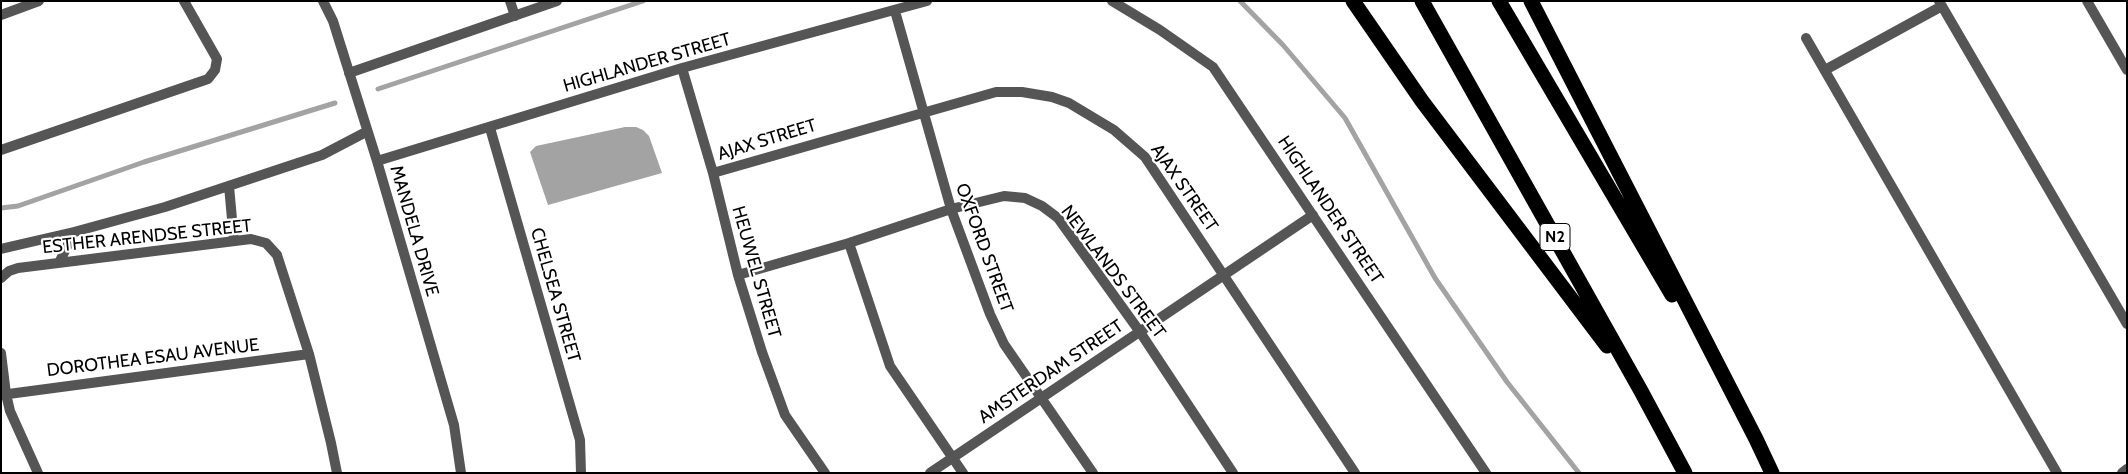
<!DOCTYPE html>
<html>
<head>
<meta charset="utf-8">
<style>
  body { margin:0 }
  #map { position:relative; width:2128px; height:474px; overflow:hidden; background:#fff; font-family:Cabin,sans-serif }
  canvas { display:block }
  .frame { position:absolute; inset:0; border:2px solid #000; pointer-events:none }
</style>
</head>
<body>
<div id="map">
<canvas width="2128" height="474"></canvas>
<div class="frame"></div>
</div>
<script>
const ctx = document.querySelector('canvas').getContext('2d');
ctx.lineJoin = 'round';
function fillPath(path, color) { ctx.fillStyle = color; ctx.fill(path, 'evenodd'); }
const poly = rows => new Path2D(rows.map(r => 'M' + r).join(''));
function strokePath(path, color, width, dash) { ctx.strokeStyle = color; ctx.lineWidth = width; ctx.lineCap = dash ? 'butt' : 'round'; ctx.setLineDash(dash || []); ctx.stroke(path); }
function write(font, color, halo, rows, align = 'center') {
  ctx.font = font + ' Cabin,sans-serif'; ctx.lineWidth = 4.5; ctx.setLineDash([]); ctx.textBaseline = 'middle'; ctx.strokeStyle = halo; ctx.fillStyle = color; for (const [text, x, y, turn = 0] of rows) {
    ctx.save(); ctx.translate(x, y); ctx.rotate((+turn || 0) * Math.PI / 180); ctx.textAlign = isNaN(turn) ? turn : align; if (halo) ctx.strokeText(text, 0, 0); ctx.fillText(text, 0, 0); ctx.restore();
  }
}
const water = poly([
  [625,127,636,127,643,130,649,136,662,173,548,205,530,152,536,146]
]);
const stream = poly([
  [1240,1,1283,45,1345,118,1435,278,1507,382,1579,473],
  [378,89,643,1],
  [1,208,18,206,144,162,335,103]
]);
const minor = poly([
  [323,1,333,21,377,161,454,425,461,473],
  [510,1,515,16],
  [1112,1,1160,30,1213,67,1486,473],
  [1939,1,2127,324],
  [2087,1,2127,70],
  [895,11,951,209,990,314,1004,344,1093,473],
  [1,15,39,1],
  [1806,38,2057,473],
  [682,68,713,173,738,275,762,352,785,415,825,473],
  [1825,70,1942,6],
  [349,73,557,1],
  [490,128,580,440,581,473],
  [1,150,208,79,215,70,217,59,184,1],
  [377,161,682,68,927,1],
  [713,173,996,92,1022,92,1052,97,1069,103,1114,130,1145,157,1355,473],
  [229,186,234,241],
  [849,243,890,366,963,473],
  [1,249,74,232,165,207,322,155,366,132],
  [59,263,74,232],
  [738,275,849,243,951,209,1004,196,1025,198,1042,206,1058,218,1140,332,1233,473],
  [1,278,9,271,18,268,251,239,266,243,277,255,309,354,331,443,337,473],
  [1,353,6,394,10,411,38,473],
  [1,395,309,354],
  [930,473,1313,215],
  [2122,473,2127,469]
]);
const motorway = poly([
  [1353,1,1422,101,1607,346],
  [1422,1,1641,391,1685,473],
  [1499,1,1672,295],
  [1531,1,1756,439,1772,473]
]);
const shields = [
  [1555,237,30]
];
const shieldNames = [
  ["N2",1555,237]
];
const streetNames = [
  ["HIGHLANDER STREET",647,63,-16],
  ["AJAX STREET",767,140,-17],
  ["AJAX STREET",1184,188,55],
  ["HIGHLANDER STREET",1330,210,56],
  ["MANDELA DRIVE",414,231,74],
  ["ESTHER ARENDSE STREET",147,237,-6],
  ["OXFORD STREET",984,248,70],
  ["HEUWEL STREET",756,272,74],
  ["NEWLANDS STREET",1113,272,53],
  ["CHELSEA STREET",555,295,74],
  ["DOROTHEA ESAU AVENUE",153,358,-7],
  ["AMSTERDAM STREET",1051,372,-34]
];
fillPath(water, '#a3a3a3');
strokePath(stream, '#a3a3a3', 5);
strokePath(minor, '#555', 10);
strokePath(motorway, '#000', 15);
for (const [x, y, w] of shields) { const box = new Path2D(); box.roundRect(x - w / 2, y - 13.5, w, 27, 4); ctx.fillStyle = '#fff'; ctx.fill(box); strokePath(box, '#000', 1); }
write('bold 16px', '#000', null, shieldNames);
write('18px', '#000', '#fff', streetNames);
</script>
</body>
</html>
